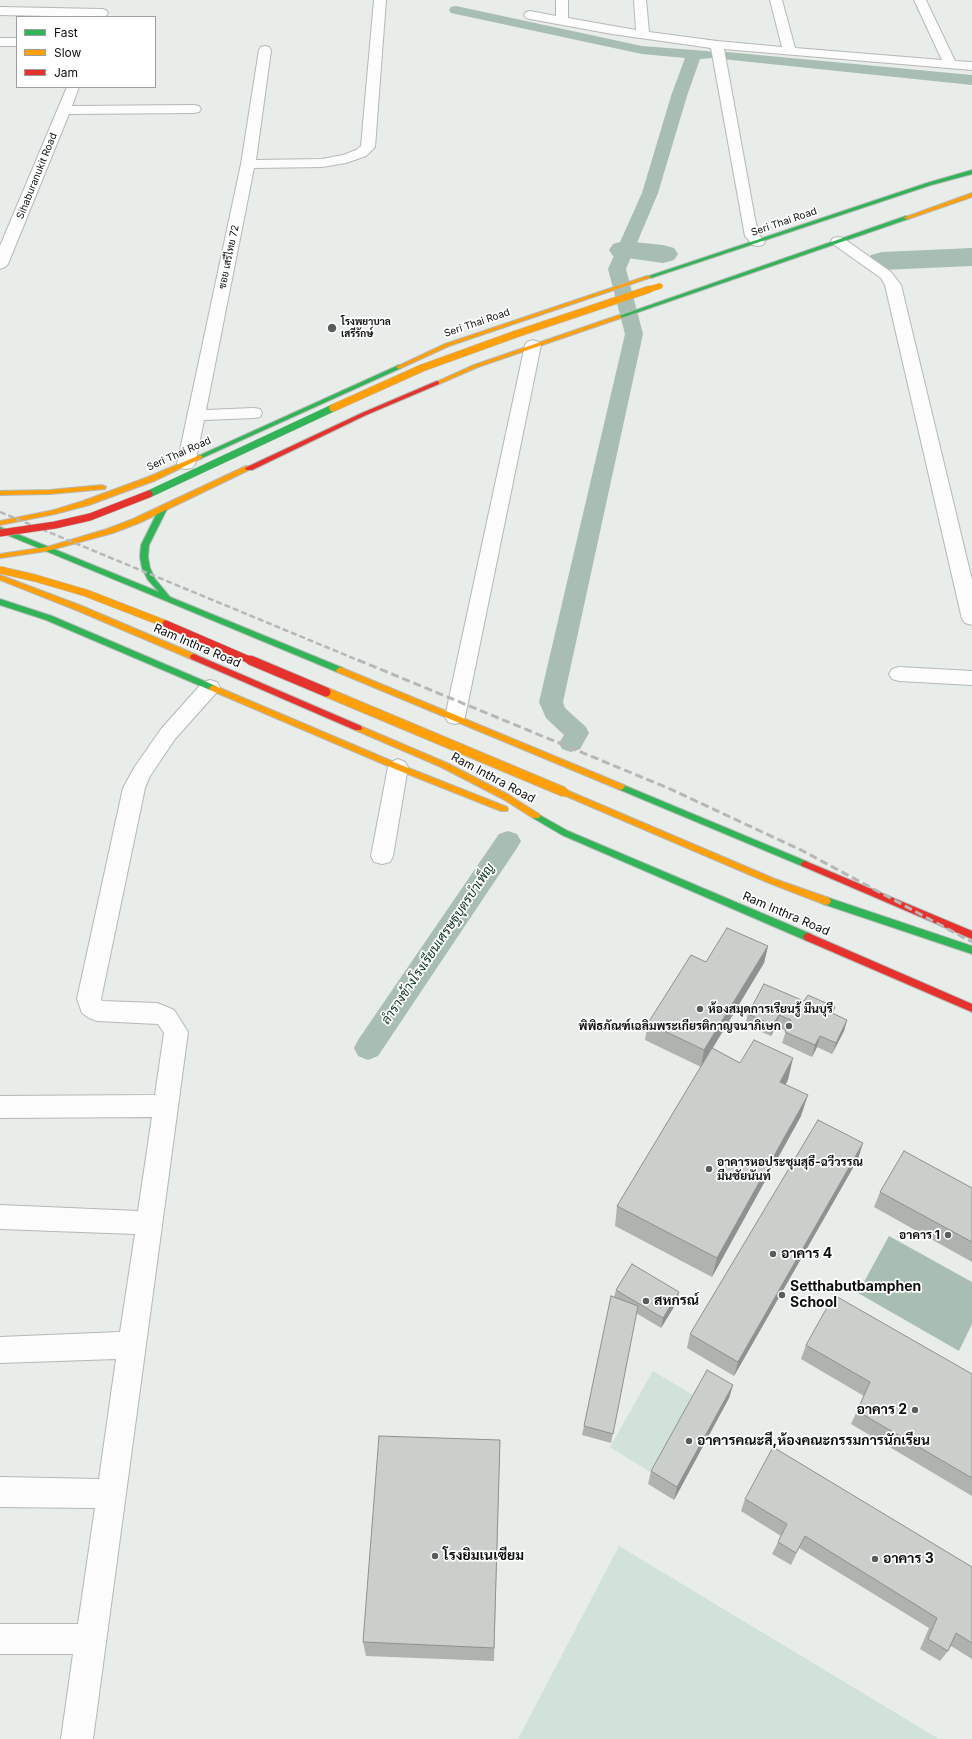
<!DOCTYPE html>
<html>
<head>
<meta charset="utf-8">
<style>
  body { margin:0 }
  #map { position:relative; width:972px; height:1739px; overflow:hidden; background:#e8edea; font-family:Inter,sans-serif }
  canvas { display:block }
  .legend { position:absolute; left:16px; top:16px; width:140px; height:72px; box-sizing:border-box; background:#fff; border:1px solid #9d9f9e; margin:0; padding:5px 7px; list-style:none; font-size:12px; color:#0b0e0c }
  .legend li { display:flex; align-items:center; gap:8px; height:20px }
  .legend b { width:20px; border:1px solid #9d9f9e }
</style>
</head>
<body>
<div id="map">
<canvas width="972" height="1739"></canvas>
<ul class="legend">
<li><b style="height:5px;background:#30b455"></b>Fast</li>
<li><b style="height:5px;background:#ff9f0a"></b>Slow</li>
<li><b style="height:5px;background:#e5322d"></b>Jam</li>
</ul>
</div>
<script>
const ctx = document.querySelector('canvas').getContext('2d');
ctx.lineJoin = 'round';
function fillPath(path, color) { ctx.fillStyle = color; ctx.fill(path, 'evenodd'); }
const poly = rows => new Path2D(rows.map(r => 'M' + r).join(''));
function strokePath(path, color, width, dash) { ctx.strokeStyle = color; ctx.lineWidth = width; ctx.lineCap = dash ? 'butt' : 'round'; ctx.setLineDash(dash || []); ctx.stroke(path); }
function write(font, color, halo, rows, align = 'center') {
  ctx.font = font + ' Inter,Sarabun,sans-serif'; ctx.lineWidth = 3.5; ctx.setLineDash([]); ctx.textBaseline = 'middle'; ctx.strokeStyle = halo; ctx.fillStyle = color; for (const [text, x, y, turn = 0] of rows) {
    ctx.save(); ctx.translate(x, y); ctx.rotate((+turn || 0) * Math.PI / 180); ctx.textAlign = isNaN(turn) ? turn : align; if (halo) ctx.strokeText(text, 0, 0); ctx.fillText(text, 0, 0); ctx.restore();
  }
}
const green = poly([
  [653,1371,693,1395,650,1472,610,1447],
  [619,1546,939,1739,518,1739]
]);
const water = poly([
  [889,1236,972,1282,972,1324,959,1351,858,1293]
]);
const canal = poly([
  [456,6,642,46,707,51,712,52,714,55,712,58,700,59,687,96,658,193,626,269,643,334,563,702,565,708,586,727,589,733,580,749,571,752,562,749,559,743,564,735,546,718,539,702,625,334,608,269,642,193,671,96,685,58,642,54,451,13,449,10,451,7,456,6],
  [727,52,972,75,972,85,722,59,720,56,722,53,727,52],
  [508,831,517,834,521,841,517,848,378,1056,368,1060,358,1056,354,1048,358,1040,499,834,508,831]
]);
const river = poly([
  [624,241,663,245,674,248,678,254,674,260,663,263,613,256,609,250,613,244,624,241],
  [972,248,972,266,882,270,871,267,867,261,871,255,882,252,972,248]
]);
const street = poly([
  [374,0,386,0,375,147,366,156,346,163,322,167,254,168,206,410,254,408,260,409,262,413,260,417,254,418,204,420,195,464,192,468,186,469,180,468,177,464,241,164,259,50,261,47,265,46,269,47,271,50,256,160,322,159,343,155,356,150,361,146,374,0],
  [556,0,568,0,568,18,636,30,634,0,646,0,649,32,717,41,782,47,770,0,782,0,795,48,942,60,914,0,926,0,955,61,972,62,972,70,724,49,755,219,759,235,765,242,763,245,758,246,753,245,745,236,711,48,612,34,530,19,526,18,524,15,526,12,530,11,556,16,556,0],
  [0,7,102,9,106,10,108,13,106,16,102,17,0,15,0,7],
  [0,38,17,38,17,46,0,46,0,38],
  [67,87,79,87,72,106,194,105,199,106,201,109,199,112,194,113,69,114,8,264,5,267,0,269,0,246,67,87],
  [838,237,843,238,891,272,901,285,972,580,972,625,965,623,962,619,885,285,881,278,833,244,831,241,833,238,838,237],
  [533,340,539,342,541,345,465,717,462,722,455,724,448,722,445,717,525,345,527,342,533,340],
  [899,667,972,671,972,685,899,681,892,679,889,674,892,669,899,667],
  [210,680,217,682,220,687,217,692,175,739,150,776,145,788,101,999,102,1001,157,1003,165,1006,174,1010,188,1032,93,1739,61,1739,73,1654,0,1654,0,1624,78,1624,95,1508,0,1507,0,1477,99,1479,116,1359,0,1363,0,1337,120,1332,135,1234,0,1229,0,1205,138,1211,152,1117,0,1118,0,1096,155,1095,164,1033,158,1024,97,1021,89,1018,82,1013,77,999,123,788,134,768,161,729,203,682,210,680],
  [398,759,405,762,408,767,393,856,390,862,382,864,374,862,371,856,388,767,391,762,398,759]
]);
const fast = poly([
  [972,170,972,174,931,185,651,278,646,277,927,183,972,170],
  [906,216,909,218,908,219,621,318,616,317,906,216],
  [399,365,401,366,401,368,202,458,200,459,196,457,399,365],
  [160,507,163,507,167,509,149,545,148,557,150,568,155,579,170,597,343,668,344,670,343,672,337,672,0,532,0,527,159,592,148,580,142,568,140,557,141,545,160,507],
  [0,599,52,616,216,686,217,688,213,691,210,690,46,620,0,605,0,599],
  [621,784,808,862,809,864,808,866,805,867,802,866,618,789,617,787,621,784],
  [536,813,568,831,811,934,813,937,811,940,808,941,805,940,562,835,533,818,532,816,533,814,536,813],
  [826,897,972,946,972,954,823,904,821,901,823,898,826,897]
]);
const slow = poly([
  [972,193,972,197,908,219,903,218,972,193],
  [647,276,652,277,449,346,401,368,399,369,396,367,445,344,647,276],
  [619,315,621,316,621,318,478,367,439,384,435,384,434,383,474,365,619,315],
  [200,455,202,456,202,458,154,481,89,505,55,514,0,525,0,521,54,510,83,501,148,477,200,455],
  [246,466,252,466,253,468,139,523,113,533,47,551,0,558,0,554,47,547,107,529,133,519,246,466],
  [102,485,106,487,105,489,50,494,0,495,0,491,50,490,102,485],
  [0,575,82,606,197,655,198,657,194,660,191,659,76,610,0,580,0,575],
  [340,667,624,785,625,787,621,790,618,789,337,672,336,670,340,667],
  [213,685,401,765,507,807,508,809,507,811,501,811,395,769,210,690,209,688,213,685],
  [358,725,447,763,509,795,539,814,540,816,539,818,533,818,503,799,441,767,355,730,354,728,358,725],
  [564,789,775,879,829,898,831,901,829,904,826,905,769,883,561,794,560,792,564,789]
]);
const jam = poly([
  [437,381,439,382,439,384,366,415,252,470,246,470,245,468,362,413,437,381],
  [194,654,361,726,362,728,361,730,355,730,191,659,190,657,191,655,194,654],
  [805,861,972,931,972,939,802,866,801,864,802,862,805,861],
  [808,933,972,1004,972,1012,805,940,803,937,805,934,808,933]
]);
const railFar1 = poly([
  [0,512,360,661]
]);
const rail = poly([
  [358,660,668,788,803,851,972,942]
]);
const fastBridge = poly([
  [149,494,333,408]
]);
const slowBridgeFar2 = poly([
  [647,290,660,286]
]);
const slowBridgeFar1 = poly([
  [333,408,422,368,516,334,650,289],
  [0,570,35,578,86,593,166,624]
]);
const slowBridge = poly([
  [326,692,564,792]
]);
const jamBridgeFar1 = poly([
  [0,533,55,525,90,517,149,494],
  [166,624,252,661]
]);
const jamBridge = poly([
  [250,660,326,692]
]);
const wall = poly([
  [768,946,764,963,713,1048,740,1063,788,1080,785,1084,801,1116,712,1277,615,1226,617,1206,701,1067,645,1040,648,1023,706,962],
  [804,1001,835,1007,833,1014,847,1020,844,1031,832,1054,817,1047,812,1057,782,1043,786,1031,776,1026,771,1036,745,1025,748,1014],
  [858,1159,734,1376,687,1348,690,1334],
  [972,1188,972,1262,874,1207,880,1192],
  [616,1290,677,1302,661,1328,636,1313,611,1443,582,1435,584,1426,614,1297],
  [806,1345,972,1374,972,1496,851,1424,864,1396,801,1359],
  [733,1385,729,1398,674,1500,648,1484,651,1471],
  [500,1440,494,1661,366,1656,363,1642],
  [745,1499,972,1567,972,1659,951,1646,948,1651,940,1661,920,1649,929,1628,799,1548,791,1565,772,1554,781,1536,741,1511]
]);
const shadedWall = poly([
  [768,946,764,963,701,1067,704,1050],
  [779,1015,776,1026,771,1036,773,1025],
  [847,1020,844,1031,832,1054,836,1043],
  [820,1036,817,1047,812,1057,815,1045],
  [793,1058,788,1080,775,1103,780,1082],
  [808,1095,801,1116,712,1277,717,1258],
  [863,1143,858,1159,734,1376,738,1362],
  [679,1292,677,1302,661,1328,663,1318],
  [733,1385,729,1398,674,1500,677,1487]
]);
const building = poly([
  [727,928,768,946,704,1050,648,1023,691,955,706,962,727,928],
  [764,984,804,1001,808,995,835,1007,832,1013,847,1020,836,1043,820,1036,815,1045,785,1032,791,1020,779,1015,773,1025,748,1014,764,984],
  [754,1040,793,1058,780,1082,808,1095,717,1258,617,1206,712,1048,740,1063,754,1040],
  [818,1120,863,1143,738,1362,690,1334,818,1120],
  [904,1151,972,1188,972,1242,880,1192,904,1151],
  [632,1264,679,1292,663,1318,616,1290,632,1264],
  [834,1295,972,1374,972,1478,857,1411,870,1382,806,1345,834,1295],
  [611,1296,638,1306,613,1434,584,1426,611,1296],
  [707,1370,733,1385,677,1487,651,1471,707,1370],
  [379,1436,500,1440,494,1648,363,1642,379,1436],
  [773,1447,972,1567,972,1643,956,1633,948,1651,928,1639,937,1618,805,1536,796,1553,778,1542,787,1524,745,1499,773,1447]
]);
const markers = [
  [332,328,5,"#585c5a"],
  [700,1009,4,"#585c5a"],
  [789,1026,4,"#585c5a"],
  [709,1169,4,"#585c5a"],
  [948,1235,4,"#585c5a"],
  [773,1254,4,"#585c5a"],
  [782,1295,4,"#585c5a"],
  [646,1301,4,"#585c5a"],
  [915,1410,4,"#585c5a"],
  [689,1441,4,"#585c5a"],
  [435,1556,4,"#585c5a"],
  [875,1559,4,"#585c5a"]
];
const farStreetnames = [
  ["Sihaburanukit Road",37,176,-68],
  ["Seri Thai Road",784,222,-19],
  ["ซอย เสรีไทย 72",229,257,-78],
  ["Seri Thai Road",477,323,-19],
  ["Seri Thai Road",179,454,-24]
];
const farPoinames = [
  ["โรงพยาบาล",341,322],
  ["เสรีรักษ์",341,334]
];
const streetNames = [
  ["Ram Inthra Road",197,646,23],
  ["Ram Inthra Road",493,778,28],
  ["Ram Inthra Road",786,914,23]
];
const poiNames = [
  ["ห้องสมุดการเรียนรู้ มีนบุรี",708,1009],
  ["พิพิธภัณฑ์เฉลิมพระเกียรติกาญจนาภิเษก",781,1026,"right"],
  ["อาคารหอประชุมสุธี-ฉวีวรรณ",717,1162],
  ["มีนชัยนันท์",717,1176],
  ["อาคาร 1",940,1235,"right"]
];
const waterNames = [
  ["ลำรางข้างโรงเรียนเศรษฐบุตรบำเพ็ญ",438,944,-56]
];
const nearPoinames = [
  ["อาคาร 4",781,1254],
  ["Setthabutbamphen",790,1287],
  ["School",790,1303],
  ["สหกรณ์",654,1301],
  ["อาคาร 2",907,1410,"right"],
  ["อาคารคณะสี,ห้องคณะกรรมการนักเรียน",697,1441],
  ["โรงยิมเนเซียม",443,1556],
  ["อาคาร 3",883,1559]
];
fillPath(green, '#d1e2d8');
fillPath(water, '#a8beb2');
fillPath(canal, '#a8beb2');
fillPath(river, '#a8beb2');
strokePath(street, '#b4b8b6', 2);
strokePath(fast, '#b4b8b6', 2);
strokePath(slow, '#b4b8b6', 2);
strokePath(jam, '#b4b8b6', 2);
fillPath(street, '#fcfcfc');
fillPath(fast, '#30b455');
fillPath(slow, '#ff9f0a');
fillPath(jam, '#e5322d');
strokePath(railFar1, '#b6b7b6', 2.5, [6, 3]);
strokePath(rail, '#b6b7b6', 3, [8, 4]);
strokePath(fastBridge, '#b4b8b6', 8, []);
strokePath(slowBridgeFar2, '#b4b8b6', 6, []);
strokePath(slowBridgeFar1, '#b4b8b6', 8, []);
strokePath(slowBridge, '#b4b8b6', 11, []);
strokePath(jamBridgeFar1, '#b4b8b6', 8, []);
strokePath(jamBridge, '#b4b8b6', 11, []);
strokePath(fastBridge, '#30b455', 7);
strokePath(slowBridgeFar2, '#ff9f0a', 5.5);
strokePath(slowBridgeFar1, '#ff9f0a', 7);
strokePath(slowBridge, '#ff9f0a', 9);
strokePath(jamBridgeFar1, '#e5322d', 7);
strokePath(jamBridge, '#e5322d', 9);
fillPath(wall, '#afb2af');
fillPath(shadedWall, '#8e918f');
fillPath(building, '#cbcfcc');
strokePath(building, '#8e918f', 1);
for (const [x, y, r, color] of markers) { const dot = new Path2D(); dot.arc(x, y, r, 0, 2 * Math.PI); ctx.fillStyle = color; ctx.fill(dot); strokePath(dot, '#fff', 1.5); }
write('10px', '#0b0e0c', '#fff', farStreetnames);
write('bold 10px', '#0b0e0c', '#fff', farPoinames, 'left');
write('12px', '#0b0e0c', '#fff', streetNames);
write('bold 12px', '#0b0e0c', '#fff', poiNames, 'left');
write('italic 13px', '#073220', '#fff', waterNames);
write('bold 14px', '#0b0e0c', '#fff', nearPoinames, 'left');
</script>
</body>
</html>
